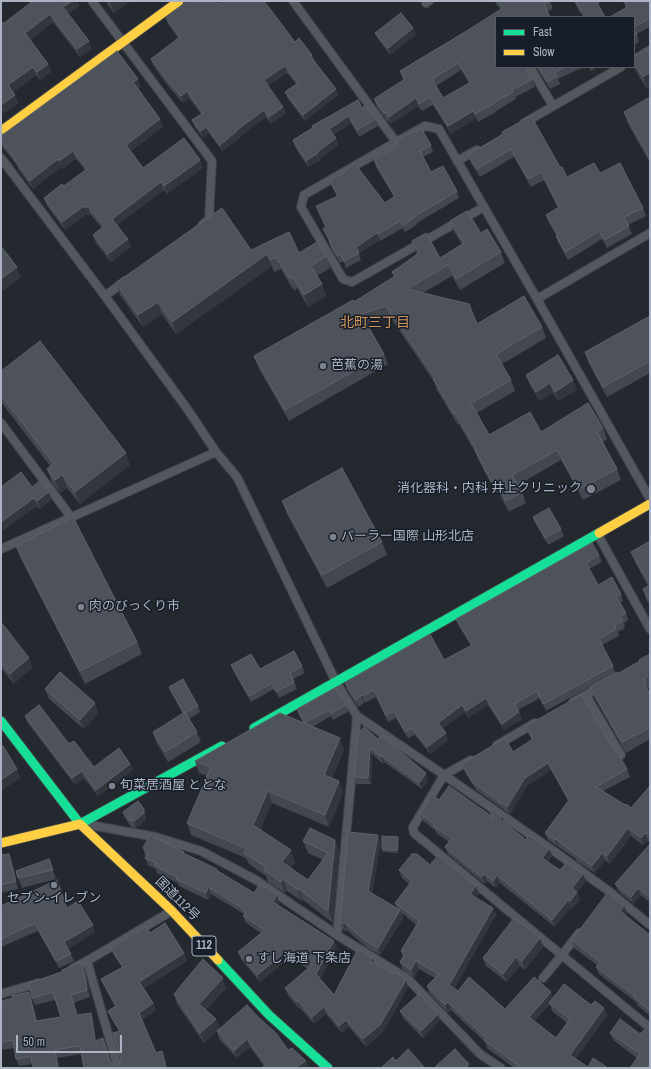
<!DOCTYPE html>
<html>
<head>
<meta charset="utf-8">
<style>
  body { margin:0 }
  #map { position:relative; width:651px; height:1069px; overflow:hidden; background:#24282f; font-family:"Archivo Narrow",sans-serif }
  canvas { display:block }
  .frame { position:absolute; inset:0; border:2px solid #acb3c2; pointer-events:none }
  .legend { position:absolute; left:495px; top:16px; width:140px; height:52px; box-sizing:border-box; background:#181e29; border:1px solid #535a66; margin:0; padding:5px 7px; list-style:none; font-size:12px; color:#acb3c2 }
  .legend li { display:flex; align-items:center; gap:8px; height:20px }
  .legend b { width:20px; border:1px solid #535a66 }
  .scale { position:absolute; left:16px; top:1035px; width:106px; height:18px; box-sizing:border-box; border:2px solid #acb3c2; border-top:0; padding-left:5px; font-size:12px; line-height:14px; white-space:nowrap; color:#acb3c2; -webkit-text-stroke:3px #181e29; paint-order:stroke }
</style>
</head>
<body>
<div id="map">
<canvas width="651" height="1069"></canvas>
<div class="frame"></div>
<ul class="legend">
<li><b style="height:5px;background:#16e098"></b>Fast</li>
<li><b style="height:5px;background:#ffcf43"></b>Slow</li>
</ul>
<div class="scale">50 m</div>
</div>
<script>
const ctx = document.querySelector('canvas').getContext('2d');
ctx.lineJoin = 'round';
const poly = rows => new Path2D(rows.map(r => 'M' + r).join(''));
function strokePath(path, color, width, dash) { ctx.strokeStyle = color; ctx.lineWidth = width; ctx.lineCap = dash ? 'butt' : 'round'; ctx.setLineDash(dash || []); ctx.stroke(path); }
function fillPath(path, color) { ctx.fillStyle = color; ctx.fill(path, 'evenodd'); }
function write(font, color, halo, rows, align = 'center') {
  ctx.font = font + ' "Archivo Narrow","Noto Sans JP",sans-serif'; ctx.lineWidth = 3; ctx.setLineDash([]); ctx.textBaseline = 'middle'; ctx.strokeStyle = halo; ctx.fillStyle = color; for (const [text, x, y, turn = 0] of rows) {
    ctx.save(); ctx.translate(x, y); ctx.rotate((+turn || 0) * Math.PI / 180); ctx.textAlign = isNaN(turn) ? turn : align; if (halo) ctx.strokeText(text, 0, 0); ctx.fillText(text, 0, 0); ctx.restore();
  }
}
const lane = poly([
  [92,1,212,161,209,219,202,225],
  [293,1,396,142],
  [426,3,429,1],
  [634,60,650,50],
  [530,67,553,106],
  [524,123,621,67],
  [1,158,105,296,188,410,216,452,237,477,336,682,357,716,444,775,558,854,610,892,650,925],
  [457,161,477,150],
  [484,207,352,282,343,279,301,207,304,195,396,142,425,126,439,129,537,299,650,499],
  [105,296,125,281],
  [537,299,650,233],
  [1,423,71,517],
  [598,535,650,629],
  [1,549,216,452],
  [586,695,621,755],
  [573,702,600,687],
  [497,745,535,723],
  [471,760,444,775,413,827,414,833,650,1028],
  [90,825,156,837,201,851,256,880,337,935,408,979,480,1054,501,1068],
  [337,935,357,716],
  [87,961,118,1068],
  [73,968,87,961,170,912],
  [543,978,562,955,579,933],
  [1,994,38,983]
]);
const fast = poly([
  [1,721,80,824,222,746],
  [254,728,599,533],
  [218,960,269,1015,328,1068]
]);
const slow = poly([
  [1,131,179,1],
  [599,533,650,504],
  [1,843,80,824,172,911,218,960]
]);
const wall = poly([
  [33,1,77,1,79,6,68,14,89,41,91,49,80,57,53,22,30,40,48,64,51,72,40,80,36,75,13,92,15,95,18,103,4,113,1,109,1,20,3,24],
  [105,1,130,1,114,13],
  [494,1,550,1,553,9,548,11,496,17,532,79,535,87,515,97,516,99,496,111,496,112,478,122,476,118,451,134,433,105,422,111,418,106,391,124,388,120,387,121,377,107,374,99,403,80,400,71,465,32,501,10],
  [461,70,469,83,443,98,436,86],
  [574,1,603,1,598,4,605,17,583,17,581,12,580,13],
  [623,1,650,1,650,27,637,34,639,42,634,45,634,17,626,7],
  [217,4,295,42,312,55,314,60,338,95,305,121,288,99,285,92,296,84,287,73,268,86,286,113,271,124,266,117,239,137,240,138,222,151,209,133,203,138,195,127,192,120,201,114,189,98,183,103,169,87,153,65,151,59,178,38,168,24,166,18],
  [375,33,416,35,390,55,378,39],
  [650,55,650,87,647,89,636,71,634,67,634,57],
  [536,67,584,67,558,79,560,84,550,89],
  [589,67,597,67,591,71],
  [141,87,138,89,160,119,163,127,131,151,143,168,200,160,203,168,167,194,164,190,117,225,131,247,111,262,96,243,93,235,102,228,90,214,88,216,87,214,65,230,47,206,44,198,64,186,85,170,76,159,62,169,61,167,33,189,18,169,17,165,3,148,1,142,1,135],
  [650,97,650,163,628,124,624,112],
  [362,108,375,119,378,126,359,137,351,123,333,135,336,138,338,145,320,158,321,160,308,167,295,147,293,140,312,128,312,126],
  [502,132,560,167,567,177,600,173,643,208,646,216,628,225,632,234,607,248,602,239,568,260,559,244,556,236,556,235,549,223,546,215,558,208,544,180,531,187,514,157,480,177,471,163,468,155,503,134],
  [396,141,431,145,433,152,423,157,431,172,457,191,459,198,417,223,418,224,405,232,403,228,380,241,380,240,359,253,361,260,346,268,343,261,340,263,331,248,329,241,326,236,323,229,326,228,319,213,316,206,337,196,332,187,330,180,346,172,345,170,385,203,394,197,376,167,374,160,398,146],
  [450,221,481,233,501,252,505,263,460,290,452,276,423,293,477,324,542,327,546,338,502,364,511,380,515,391,477,413,489,435,603,428,607,439,603,442,617,469,621,480,583,500,561,460,518,485,522,492,526,503,509,512,498,492,496,493,479,461,476,454,459,424,458,425,437,390,435,383,390,317,367,324,384,354,388,364,289,421,258,367,254,356,354,302,394,277,392,272,417,254,412,241,440,258,462,244,454,232],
  [251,250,299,253,326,256,330,268,317,276,322,284,326,296,308,307,297,288,294,291,281,269,274,272,272,266,176,334,162,314,143,327,120,295,116,283],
  [650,316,650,373,607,397,588,362,585,352],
  [1,371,130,465,80,504,67,488,60,493,52,482,47,469,50,466,1,402],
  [526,375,573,380,577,390,558,401,553,393,540,401,530,385],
  [1,487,32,487,51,500,40,509,37,506,1,532],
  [282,501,382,542,387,555,327,588,287,514],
  [533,517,561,529,564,536,548,545,536,524],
  [650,541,650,605,646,599,643,589,648,586,635,562,631,552],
  [16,546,137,642,142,654,85,684,21,559],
  [599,555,602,562,589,569,598,585,621,594,623,601,620,602,626,613,628,620,624,623,625,628,618,632,619,636,602,645,613,666,615,673,546,711,540,698,518,710,522,719,504,730,488,705,468,718,465,712,442,729,446,733,448,740,430,754,415,735,408,738,396,718,388,722,376,697,367,702,364,702,364,703,358,707,347,689,345,683,444,660,471,646,459,626,456,619],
  [1,622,33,668,22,676,14,684,1,668],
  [650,654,650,688,648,689,650,694,650,739,626,753,594,697,590,687,617,674,640,661],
  [231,665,260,669,302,666,305,673,293,679,297,689,279,698,274,689,251,702,234,672],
  [169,687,198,706,200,712,189,719,197,732,201,742,168,762,156,742,153,732,183,714,172,694],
  [45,689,95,703,98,713,84,729,49,699],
  [346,705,348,712,333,720,331,716,312,727,344,750,332,778,339,781,343,793,329,827,272,803,260,830,295,862,291,868,308,880,323,860,308,853,303,841,335,840,339,852,333,923,303,900,302,901,287,891,285,893,268,882,266,876,249,864,246,858,191,835,187,823,207,776,199,773,195,761,304,723,300,716,297,709],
  [25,716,69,744,94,767,130,764,133,770,98,796,84,778,75,785,27,722],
  [526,726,614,750,627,769,630,777,603,791,625,805,631,808,650,786,650,841,648,841,643,845,631,836,610,864,605,860,595,873,576,861,576,859,559,847,558,847,548,840,545,833,568,801,551,770,528,785,510,814,476,790,465,772,462,764,513,752,532,740,528,733],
  [358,734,378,739,426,773,428,780,422,789,384,762,383,764,372,754,371,784,356,784,354,777],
  [439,800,491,816,487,806,502,816,504,822,526,840,549,849,552,856,548,862,560,870,586,881,577,892,580,900,572,909,571,907,555,927,500,883,496,888,487,881,485,884,448,854,445,847,449,842,436,833,435,830,423,821,420,814],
  [123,812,146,816,146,820,136,828,131,827,125,818],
  [398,837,399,841,398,853,383,852,382,849],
  [381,842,372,893,397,908,395,903,409,884,402,878,399,870,430,865,476,886,479,894,476,898,493,908,496,915,454,988,458,991,505,1009,553,998,604,1008,607,1016,575,1059,588,1067,608,1068,514,1068,487,1048,485,1042,451,1010,448,1013,429,993,427,986,435,978,419,969,414,977,403,970,400,962,403,958,401,951,416,925,402,913,403,918,380,955,366,947,347,930,346,932,343,930,340,922],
  [550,1004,552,1011,567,1023,556,1038,534,1021],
  [650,844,650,903,641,895,634,904,618,891,615,884],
  [143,848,184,853,217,869,218,871,254,893,277,895,279,903,278,905,337,948,320,979,334,995,374,963,394,974,406,980,408,987,383,1032,366,1047,349,1027,342,1033,326,1014,314,1024,300,1008,299,1009,288,995,285,988,308,969,290,957,260,982,241,959,238,952,261,933,246,923,243,916,244,914,211,894,208,900,179,886,178,883,157,873,156,869,148,865,145,858,146,856,145,855],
  [1,855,11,861,18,889,1,893],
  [49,859,56,879,22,888,18,878],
  [1,906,67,908,93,925,95,932,68,949,71,954,74,961,59,968,38,931,1,947],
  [624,906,627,913,625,915,650,935,650,1016,637,1005,636,1002,599,974,596,967,597,965,574,948,572,940],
  [150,933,184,953,187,961,144,988,153,1003,156,1010,142,1020,156,1053,165,1059,167,1068,84,1068,81,1054,57,1058,59,1068,33,1068,33,1064,19,1066,16,1059,14,1048,1,1050,1,1001,32,1000,37,1021,61,1017,55,1000,35,1005,32,998,84,969,88,984,90,997,73,1003,77,1015,91,1013,93,1020,96,1040,106,1045,111,1063,114,1066,117,1066,120,1062,121,1059,119,1031,111,1018,108,1011,115,1006,104,986,101,979,122,967,114,956,111,948],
  [543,947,525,970,520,966,507,982,486,966,483,958],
  [226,988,206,1010,216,1019,220,1028,204,1043,177,1004,174,994],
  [400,1011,440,1020,423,1038,403,1018],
  [217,1031,288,1050,264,1066,250,1047,237,1058,219,1039],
  [610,1033,640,1034,650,1068,613,1040]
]);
const shadedWall = poly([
  [72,1,77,1,79,6,66,16,63,7],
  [113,1,130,1,114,13,110,3],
  [50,14,53,22,28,42,25,33],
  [413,28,416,35,390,55,388,48],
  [89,41,91,49,80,57,77,49],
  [48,64,51,72,40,80,37,72],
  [285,66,287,73,266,87,264,80],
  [33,67,36,75,11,93,8,85],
  [650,72,650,87,647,89,643,77],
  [138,79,141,87,136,90,133,82],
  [336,89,338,95,305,121,303,115],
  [187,91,189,98,183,103,181,96],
  [15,95,18,103,4,113,1,105],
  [416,98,418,106,391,124,389,117],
  [283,107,286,113,271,124,269,117],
  [264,110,266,117,239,137,240,138,222,151,220,145,237,130],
  [473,111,476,118,451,134,448,126],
  [349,116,351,123,331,136,329,129],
  [160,119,163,127,129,153,126,145],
  [206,127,209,133,203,138,200,131],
  [336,138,338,145,320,158,321,160,308,167,306,161],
  [73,151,76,159,62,169,59,161],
  [58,159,61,167,33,189,30,181],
  [200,160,203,168,167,194,164,186],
  [161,182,164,190,115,227,112,219],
  [84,206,87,214,65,230,62,222],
  [88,206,90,214,88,216,85,208],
  [377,233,380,240,359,253,356,247],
  [128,239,131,247,111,262,108,254],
  [267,254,272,266,176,334,172,322],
  [17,267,21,277,1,292,1,279],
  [322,284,326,296,308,307,304,295],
  [158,302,162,314,143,327,138,315],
  [573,380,577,390,558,401,555,392],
  [550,383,553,393,540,401,536,392],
  [126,453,130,465,80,504,75,492],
  [62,475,67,488,60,493,55,480],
  [49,492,51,500,40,509,37,501],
  [34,498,37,506,1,532,1,522],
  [29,658,33,668,22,676,14,684,10,674,19,666],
  [362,695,364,702,364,703,361,696],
  [486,698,488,705,468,718,466,711],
  [95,703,98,713,84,729,80,720],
  [462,705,465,712,441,730,438,723],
  [519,712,522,719,504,730,502,724],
  [446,733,448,740,430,754,427,747],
  [340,738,344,750,329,787,324,775],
  [370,748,372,754,371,784,368,778],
  [382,756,384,762,383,764,381,757],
  [548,763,551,770,528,785,510,814,507,807,525,778],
  [130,764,133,770,98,796,96,790],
  [17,769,21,778,1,791,1,780],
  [82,771,84,778,75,785,72,778],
  [426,773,428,780,422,789,419,783],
  [339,781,343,793,329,827,325,815],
  [268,791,272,803,257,837,253,825],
  [144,809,146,816,146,820,136,828,134,821],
  [502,816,504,824,500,819],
  [628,828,631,836,610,864,607,856],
  [645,833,648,841,643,845,641,838],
  [378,835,381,842,371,898,368,891],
  [398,837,399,841,398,853,397,850],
  [556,839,559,847,558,847,555,840],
  [335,840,339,852,333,923,328,911],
  [549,849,552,856,545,865,542,858],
  [291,850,295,862,287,874,282,862],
  [602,853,605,860,595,873,592,866],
  [484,874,487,881,485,884,482,877],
  [583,874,586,881,574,895,572,888],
  [497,875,500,883,496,888,493,881],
  [283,879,287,891,285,893,281,882],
  [476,886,479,894,473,902,470,894],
  [208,887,211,894,208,900,206,893],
  [638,888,641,895,634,904,631,897],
  [299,889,303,900,302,901,298,890],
  [577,892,580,900,572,909,570,901],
  [277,895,279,903,275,909,273,902],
  [568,900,571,907,555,927,552,920],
  [624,906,627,913,622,919,620,911],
  [493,908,496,915,452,993,449,985],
  [400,910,403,918,380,955,378,948],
  [344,922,347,930,346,932,343,924],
  [93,925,95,932,67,950,64,942],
  [540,938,543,947,525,970,522,961],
  [334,941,337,948,319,981,316,974],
  [288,950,290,957,260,982,257,975],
  [184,953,187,961,142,989,139,982],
  [516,957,520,966,507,982,503,974],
  [372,958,375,965,370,961],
  [416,961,419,969,414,977,411,970],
  [81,962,88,984,90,997,87,990],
  [223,978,226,988,202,1014,199,1004],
  [406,980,408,987,383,1032,366,1047,363,1039],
  [29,992,32,1000,39,1029,36,1021],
  [551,992,554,1000,549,1003,550,1004,531,1025,529,1017],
  [298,1001,300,1008,299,1009,297,1002],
  [448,1002,451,1010,448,1013,445,1005],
  [153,1003,156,1010,142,1020,139,1013],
  [324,1007,326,1014,314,1024,312,1017],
  [604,1008,607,1016,573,1063,570,1055],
  [91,1013,93,1020,98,1049,95,1041],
  [438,1014,440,1020,423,1038,421,1031],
  [216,1019,220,1028,204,1043,200,1033],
  [346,1020,349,1027,342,1033,339,1026],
  [247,1039,250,1047,237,1058,234,1051],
  [55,1050,57,1058,59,1068,58,1068],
  [162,1051,165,1059,167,1068,166,1068],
  [306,1061,309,1068,294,1068],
  [469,1064,470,1068,465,1068]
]);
const building = poly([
  [33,1,72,1,63,7,89,41,77,49,50,14,25,33,48,64,37,72,33,67,8,85,15,95,1,105,1,20,3,24,33,1],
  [187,1,215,1,217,4,221,1,264,1,295,42,299,38,312,55,310,56,336,89,303,115,285,92,298,83,285,66,264,80,283,107,269,117,264,110,237,130,237,131,220,145,206,127,200,131,192,120,203,113,187,91,181,96,167,80,151,59,180,37,166,18,184,4,187,1],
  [497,1,550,1,544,4,550,17,496,17,496,67,525,67,532,79,512,90,513,92,493,103,493,104,475,114,473,111,448,126,430,97,419,104,416,98,389,117,386,112,384,113,374,99,405,79,400,71,465,32,503,8,497,1],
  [458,63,471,82,443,98,432,79,458,63],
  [575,1,596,1,605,17,585,17,575,1],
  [624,1,650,1,650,18,634,27,634,17,610,17,627,7,624,1],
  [401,13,413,28,388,48,375,33,401,13],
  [634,30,637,34,634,36,634,30],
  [646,49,650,55,650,72,643,77,634,63,634,57,646,49],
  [117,51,138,79,133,82,160,119,126,145,143,168,184,138,200,160,164,186,161,182,112,219,128,239,108,254,93,235,104,226,88,206,85,208,84,206,62,222,44,198,62,184,64,186,87,169,73,151,59,161,58,159,30,181,15,160,16,160,1,141,1,135,5,133,117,51],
  [538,67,565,67,555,72,557,76,548,82,538,67],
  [650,97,650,159,624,112,650,97],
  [358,100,362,108,365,106,375,119,357,130,349,116,329,129,336,138,317,152,318,153,306,161,293,140,313,128,312,126,358,100],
  [531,116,560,167,562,167,567,177,594,163,600,173,620,163,643,208,624,217,629,226,604,240,599,231,565,252,556,236,558,234,546,215,559,207,541,172,528,179,511,149,477,169,468,155,503,134,502,132,531,116],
  [421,128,431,145,420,151,431,172,443,166,457,191,415,216,415,217,403,225,400,221,378,234,377,233,356,247,359,253,344,261,340,254,337,256,329,241,330,240,323,229,326,227,316,206,338,196,330,180,346,172,345,170,355,164,385,203,395,196,374,160,398,146,396,141,421,128],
  [222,208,251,250,289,232,299,253,317,242,326,256,311,266,322,284,304,295,293,277,290,279,276,257,270,260,267,254,172,322,158,302,138,315,116,283,222,208],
  [467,211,481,233,487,229,501,252,456,279,448,265,407,289,469,304,477,324,524,296,542,327,496,354,511,380,471,403,489,435,530,412,541,432,588,403,603,428,597,432,617,469,579,489,557,450,512,475,522,492,506,501,494,481,492,482,484,468,485,468,475,450,476,449,455,413,454,414,433,379,435,378,386,306,361,314,384,354,285,410,254,356,353,300,354,302,395,276,392,272,419,253,412,241,426,233,440,258,464,243,450,221,467,211],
  [1,246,17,267,1,279,1,246],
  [650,316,650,361,603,387,585,352,650,316],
  [40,341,126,453,75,492,62,475,55,480,47,469,54,464,1,395,1,371,40,341],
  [558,355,573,380,555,392,550,383,536,392,526,375,558,355],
  [342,468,382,542,322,575,282,501,342,468],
  [21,472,32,487,40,481,49,492,37,501,34,498,1,522,1,487,21,472],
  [549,508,561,529,545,538,533,517,549,508],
  [73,517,137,642,80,671,16,546,73,517],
  [650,541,650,602,643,589,650,585,631,552,650,541],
  [592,543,599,555,586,563,598,585,612,577,621,594,616,596,626,613,620,616,623,621,615,625,616,629,599,639,613,666,543,704,537,691,514,704,519,712,502,724,486,698,466,711,462,705,438,723,446,733,427,747,412,728,405,732,394,711,386,715,374,690,364,695,362,695,361,696,355,700,345,683,430,634,444,660,472,645,456,619,592,543],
  [1,622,29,658,19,666,10,674,1,662,1,622],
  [294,651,302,666,290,673,294,682,276,692,272,683,249,696,231,665,251,654,260,669,294,651],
  [650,654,650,675,644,679,646,683,644,684,650,694,650,730,649,728,622,742,590,687,617,672,617,674,640,661,639,660,650,654],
  [60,672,95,703,80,720,45,689,60,672],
  [183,679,198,706,185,713,185,712,184,713,169,687,183,679],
  [335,688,346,705,331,713,329,710,304,723,297,709,335,688],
  [581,695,614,750,618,753,627,769,596,787,625,805,626,804,631,808,650,786,650,834,645,833,641,838,628,828,607,856,602,853,592,866,574,853,556,839,555,840,545,833,569,800,548,763,525,778,507,807,473,783,462,764,505,738,513,752,533,739,526,726,581,695],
  [39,705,69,744,74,741,94,767,119,748,130,764,96,790,82,771,72,778,25,716,39,705],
  [185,712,197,732,165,752,153,732,185,712],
  [280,713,340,738,324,775,339,781,325,815,268,791,253,825,291,850,282,862,308,880,328,853,303,841,310,828,335,840,328,911,299,889,298,890,283,879,281,882,264,870,266,867,244,853,247,849,187,823,211,767,195,761,280,713],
  [364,727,378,739,381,736,389,742,426,773,419,783,382,756,381,757,370,748,368,778,354,777,358,734,364,727],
  [3,746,17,769,1,780,1,747,3,746],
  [449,786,494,818,487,806,502,816,500,819,526,840,529,835,549,849,542,858,560,870,567,862,583,874,572,888,577,892,570,901,568,900,552,920,497,875,493,881,484,874,482,877,445,847,452,838,433,826,434,824,420,814,432,794,439,800,449,786],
  [138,801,144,809,144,813,134,821,129,820,123,812,138,801],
  [348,832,378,835,368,891,400,910,378,948,363,939,344,922,343,924,340,922,348,832],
  [150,835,184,852,183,853,217,869,216,870,254,893,260,884,277,895,273,902,334,941,316,974,334,995,358,949,372,958,370,961,394,974,395,972,402,976,406,980,380,1025,363,1039,346,1020,339,1026,324,1007,312,1017,298,1001,297,1002,285,988,312,965,288,950,257,975,238,952,265,930,243,916,246,914,243,910,244,909,208,887,206,893,176,879,177,877,155,866,156,863,145,858,148,851,143,848,150,835],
  [382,836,398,837,397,850,382,849,382,836],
  [650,844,650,897,638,888,631,897,615,884,650,844],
  [9,854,16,881,1,885,1,855,9,854],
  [412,854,417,854,430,865,438,855,476,886,470,894,493,908,449,985,458,991,469,977,505,1009,534,977,551,992,529,1017,556,1038,570,1019,549,1003,564,984,591,1005,595,1001,604,1008,570,1055,588,1067,593,1058,608,1068,518,1068,519,1066,484,1040,486,1038,448,1002,445,1005,427,986,439,974,416,961,411,970,400,962,405,954,401,951,419,921,395,903,412,881,399,870,412,854],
  [49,859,53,870,18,878,16,871,49,859],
  [57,880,67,908,78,901,93,925,64,942,71,954,56,961,35,923,1,939,1,906,57,880],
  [608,892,624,906,620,911,650,935,650,966,647,969,650,971,650,1011,634,997,635,996,596,967,600,962,572,940,608,892],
  [514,918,540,938,522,961,516,957,503,974,483,958,514,918],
  [165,923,184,953,139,982,153,1003,139,1013,156,1053,162,1051,166,1068,84,1068,80,1046,55,1050,58,1068,33,1068,31,1056,16,1059,13,1040,1,1042,1,1001,13,998,12,996,29,992,36,1021,61,1017,53,992,32,998,29,983,62,972,62,970,81,962,85,976,87,990,71,995,77,1015,91,1013,95,1041,103,1038,110,1062,114,1066,117,1066,120,1062,121,1059,113,1033,120,1031,108,1011,116,1006,101,979,123,967,111,948,146,926,150,933,165,923],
  [203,959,223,978,199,1004,216,1019,200,1033,174,994,203,959],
  [419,994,438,1014,421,1031,400,1011,419,994],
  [247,1005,258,1017,276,1033,288,1050,292,1048,306,1061,294,1068,261,1068,266,1065,247,1039,234,1051,217,1031,247,1005],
  [620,1019,640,1034,644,1030,650,1034,650,1068,630,1068,640,1054,610,1033,620,1019],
  [408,1049,425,1068,381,1068,393,1057,396,1061,408,1049],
  [455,1049,469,1064,465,1068,437,1068,436,1066,455,1049]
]);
const markers = [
  [323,366,4,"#7c828f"],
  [591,489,5,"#7c828f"],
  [333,537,4,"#7c828f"],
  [81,607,4,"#7c828f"],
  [112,786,4,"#7c828f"],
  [54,885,4,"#7c828f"],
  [249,959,4,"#7c828f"]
];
const shields = [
  [204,946,24]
];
const shieldNames = [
  ["112",204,946]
];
const poiNames = [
  ["芭蕉の湯",331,366],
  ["消化器科・内科 井上クリニック",582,489,"right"],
  ["パーラー国際 山形北店",341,537],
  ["肉のびっくり市",89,607],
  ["旬菜居酒屋 ととな",120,786],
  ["セブン-イレブン",54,899,"center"],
  ["すし海道 下条店",257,959]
];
const streetNames = [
  ["国道112号",177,899,45]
];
const neighbourhoodNames = [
  ["北町三丁目",375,323]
];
strokePath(lane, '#404248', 10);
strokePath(fast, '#404248', 11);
strokePath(slow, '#404248', 11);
strokePath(lane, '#53575e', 8);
strokePath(fast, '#16e098', 9);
strokePath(slow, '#ffcf43', 9);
fillPath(wall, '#43474f');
fillPath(shadedWall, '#32363d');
fillPath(building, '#4e535b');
strokePath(building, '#5d626b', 1);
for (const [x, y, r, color] of markers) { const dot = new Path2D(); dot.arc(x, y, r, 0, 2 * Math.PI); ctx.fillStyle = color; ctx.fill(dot); strokePath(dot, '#181e29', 1.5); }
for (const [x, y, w] of shields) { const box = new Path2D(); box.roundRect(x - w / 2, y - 10, w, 20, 3); ctx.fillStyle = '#181e29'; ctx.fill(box); strokePath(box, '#acb3c2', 1); }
write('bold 12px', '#acb3c2', null, shieldNames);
write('13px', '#acb3c2', '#181e29', poiNames, 'left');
write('13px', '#acb3c2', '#181e29', streetNames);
write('14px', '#cf965b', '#181e29', neighbourhoodNames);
</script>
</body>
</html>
